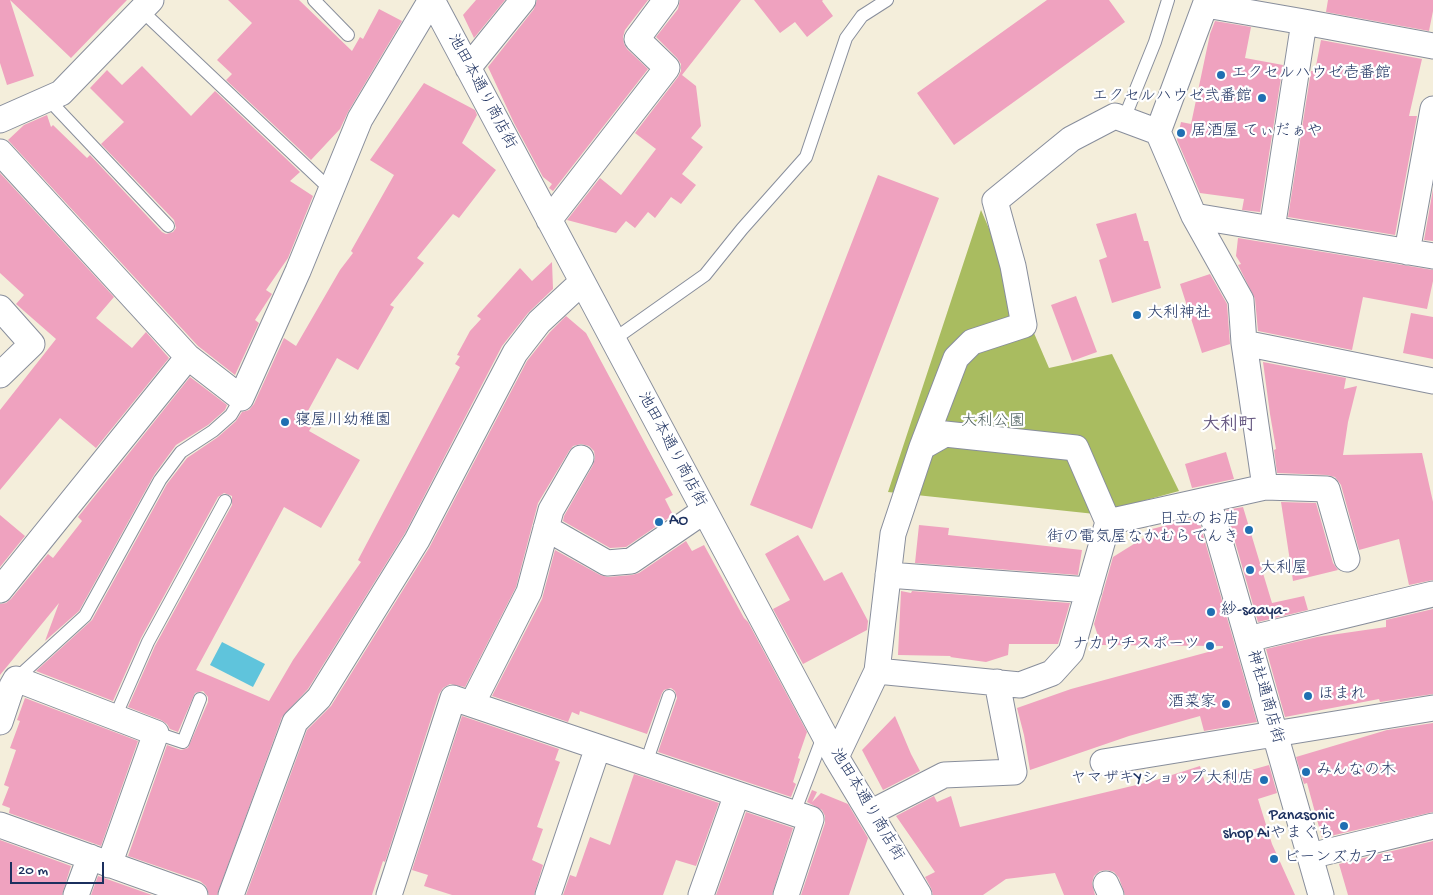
<!DOCTYPE html>
<html>
<head>
<meta charset="utf-8">
<style>
  body { margin:0 }
  #map { position:relative; width:1433px; height:895px; overflow:hidden; background:#f4eedb; font-family:"Gochi Hand",sans-serif }
  canvas { display:block }
  .scale { position:absolute; left:10px; top:862px; width:94px; height:22px; box-sizing:border-box; border:2px solid #1b2f5e; border-top:0; padding-left:6px; font-size:15px; line-height:18px; white-space:nowrap; color:#1b2f5e; -webkit-text-stroke:4px #fff; paint-order:stroke }
</style>
</head>
<body>
<div id="map">
<canvas width="1433" height="895"></canvas>
<div class="scale">20 m</div>
</div>
<script>
const ctx = document.querySelector('canvas').getContext('2d');
ctx.lineJoin = 'round';
function fillPath(path, color) { ctx.fillStyle = color; ctx.fill(path, 'evenodd'); }
const poly = rows => new Path2D(rows.map(r => 'M' + r).join(''));
function strokePath(path, color, width, dash) { ctx.strokeStyle = color; ctx.lineWidth = width; ctx.lineCap = dash ? 'butt' : 'round'; ctx.setLineDash(dash || []); ctx.stroke(path); }
function write(font, color, halo, rows, align = 'center') {
  ctx.font = font + ' "Gochi Hand","Klee One",sans-serif'; ctx.lineWidth = 4.5; ctx.setLineDash([]); ctx.textBaseline = 'middle'; ctx.strokeStyle = halo; ctx.fillStyle = color; for (const [text, x, y, turn = 0] of rows) {
    ctx.save(); ctx.translate(x, y); ctx.rotate((+turn || 0) * Math.PI / 180); ctx.textAlign = isNaN(turn) ? turn : align; if (halo) ctx.strokeText(text, 0, 0); ctx.fillText(text, 0, 0); ctx.restore();
  }
}
const green = poly([
  [981,210,1049,368,1112,354,1179,491,1095,514,888,492]
]);
const water = poly([
  [222,642,265,664,253,687,210,665]
]);
const building = poly([
  [0,0,10,0,34,76,7,85,0,63],
  [10,0,127,0,71,58],
  [228,0,299,0,352,51,360,37,363,39,379,9,402,21,348,112,340,129,311,160,226,80,232,74,217,60,252,23],
  [476,0,505,0,474,38,463,15],
  [537,0,648,0,625,30,623,37,624,44,627,49,648,69,553,191,549,188,552,184,543,177,514,123,488,67,534,9],
  [680,0,741,0,682,75,696,86,701,126,691,138,703,147,682,174,696,185,681,204,671,197,655,218,648,212,635,228,626,221,616,233,567,220,600,178,621,195,656,149,635,133,678,77,681,71,681,64,677,58,656,37,678,9],
  [754,0,823,0,822,1,833,16,807,37,795,22,780,33],
  [1047,0,1109,0,1125,22,954,145,917,93],
  [1328,0,1433,0,1433,11,1429,31,1326,12],
  [1215,21,1251,27,1245,58,1283,65,1260,212,1242,210,1244,199,1200,193,1177,140,1181,122,1191,124,1210,34],
  [1321,40,1422,59,1409,116,1417,116,1395,235,1288,217,1311,71,1315,71],
  [142,66,191,116,215,91,300,172,290,181,313,196,288,258,266,290,272,294,255,320,259,323,235,375,198,346,8,140,24,125,47,115,51,127,53,125,87,158,90,155,162,232,166,234,173,232,176,228,174,220,101,144,124,122,90,88,107,70,122,85],
  [424,83,475,110,477,115,462,143,496,170,459,218,453,214,417,258,424,263,390,305,394,307,358,370,337,358,304,418,314,423,309,431,360,460,321,528,284,507,196,670,269,701,293,660,361,562,358,560,460,367,455,364,460,356,457,355,470,331,481,319,477,316,520,268,532,281,552,262,553,289,528,313,502,346,405,533,308,689,282,717,217,895,209,895,206,886,200,881,128,856,167,745,181,750,188,748,208,702,208,697,203,691,195,693,178,732,170,729,167,724,161,720,128,707,155,646,232,505,232,496,224,493,218,497,141,638,113,701,36,671,92,620,167,484,187,458,218,437,236,421,242,412,249,410,254,404,284,338,296,346,340,270,353,253,351,251,394,175,370,160],
  [0,173,114,297,96,318,132,348,146,332,169,358,96,448,60,418,0,490,0,410,56,339,16,304,24,295,0,273],
  [878,175,939,198,812,529,750,505],
  [1433,189,1433,241,1424,240],
  [1136,213,1144,241,1148,241,1161,288,1112,303,1099,260,1107,257,1096,224],
  [1238,238,1433,270,1433,281,1427,309,1363,297,1352,350,1258,331,1255,299,1238,265,1241,264,1236,256],
  [1210,274,1227,304,1230,344,1202,353,1180,284],
  [1076,296,1097,352,1072,361,1051,305],
  [1411,313,1433,317,1433,359,1403,353],
  [566,316,586,333,648,449,673,495,665,499,673,515,626,547,610,548,563,521,564,516,593,465,595,458,594,451,589,446,581,444,573,446,569,451,538,503,516,587,465,687,450,684,443,688,439,694,385,862,383,861,372,895,246,895,307,730,331,706,429,548,527,361,550,332],
  [1263,362,1346,378,1344,389,1357,386,1348,422,1343,455,1422,453,1433,502,1433,580,1409,585,1399,539,1359,550,1341,485,1335,477,1327,475,1277,473,1274,450,1276,449,1270,414],
  [190,377,227,405,225,410,208,425,176,445,154,475,79,611,45,641,59,603,0,675,0,604,6,603,11,599,48,554,53,558,82,521,78,517],
  [1226,452,1234,479,1192,488,1185,464],
  [1281,502,1316,503,1333,563,1338,570,1293,581],
  [1243,507,1272,603,1304,596,1308,610,1258,622,1226,510],
  [0,515,25,536,0,567],
  [1198,517,1257,722,1204,731,1200,716,1129,736,1030,770,1024,735,1017,708,1071,689,1223,648,1223,646,1101,645,1094,624,1113,557,1153,532,1152,529],
  [919,525,949,528,948,535,1082,550,1078,575,915,563],
  [798,535,824,581,842,572,868,621,867,630,803,664,773,609,790,600,765,554],
  [686,541,692,551,704,545,744,618,748,622,807,732,798,758,800,759,793,782,796,784,791,797,658,752,677,698,675,691,671,688,664,690,662,693,647,734,580,711,579,715,572,712,568,722,492,696,542,599,555,550,600,575,608,577,632,575,639,573],
  [901,591,911,593,912,591,1070,603,1058,644,1009,644,1008,655,986,662,950,657,951,656,898,655],
  [1433,609,1433,694,1380,702,1379,699,1285,717,1266,649,1317,637,1386,627,1386,620],
  [25,698,138,741,101,846,9,813,10,808,2,805,9,787,4,785,16,750,10,748,20,721,17,720],
  [462,716,559,749,555,760,560,762,537,827,543,829,532,860,543,865,534,895,452,895,424,886,428,875,412,870],
  [895,716,911,754,920,771,883,790,862,750],
  [1433,723,1433,812,1322,838,1307,783,1304,784,1296,757,1387,730],
  [1269,765,1277,793,1258,799,1272,844,1295,895,1125,895,1119,878,1114,872,1107,870,1100,871,1094,876,1092,883,1095,895,1064,895,1055,873,1006,879,983,895,933,895,931,888,925,877,935,872,896,816,934,796,937,802,951,796,960,827,1153,781,1200,766,1205,783],
  [634,774,719,803,696,866,676,860,663,895,563,895,570,875,576,877,590,837,610,845],
  [812,790,817,792,812,802,821,793,848,804,868,838,849,895,801,895,825,823,825,816,822,810,807,802],
  [746,812,793,828,772,895,716,895],
  [0,840,71,866,62,895,0,895],
  [1433,841,1433,895,1348,895,1339,864],
  [98,876,104,878,152,895,91,895]
]);
const service = poly([
  [314,0,348,35],
  [141,10,331,190],
  [48,99,168,226],
  [1124,119,1155,42,1168,0],
  [613,340,705,275,742,229,806,157,846,38,862,16,887,0],
  [16,679,85,616,160,480,181,452,213,431,231,415,241,398],
  [115,717,148,642,225,501],
  [156,733,183,742,200,699],
  [646,763,669,696],
  [794,813,824,734]
]);
const minor = poly([
  [432,0,836,757,919,895],
  [1206,5,1304,22,1433,46],
  [468,68,523,0],
  [0,120,61,93,151,0],
  [1158,132,1194,216,1241,300,1244,343,1265,487],
  [0,152,188,357,241,398,298,271,360,119,431,0],
  [1194,216,1433,256],
  [549,220,667,68,637,39,666,0],
  [1272,229,1304,22],
  [1407,252,1433,109],
  [0,308,32,344,0,375],
  [1244,343,1433,381],
  [1208,500,1321,895],
  [1108,522,1265,487,1327,489,1347,559],
  [546,528,607,563,631,561,704,511],
  [888,575,1089,590],
  [0,590,188,357],
  [1248,639,1433,594],
  [877,671,1020,685,1052,673,1071,652,1108,522,1076,448,945,434,922,447],
  [472,704,529,592,551,510,581,458],
  [0,722,12,686,16,679,156,733,109,865],
  [836,757,877,671,893,534,922,447,956,358,972,342,1024,325,1013,266,995,201,1071,139,1115,116,1158,132,1207,0],
  [1103,762,1433,708],
  [870,813,944,775,1014,772,997,682],
  [0,825,195,895],
  [1310,856,1433,826],
  [1106,884,1111,895],
  [76,895,90,857],
  [231,895,295,722,319,698,417,540,515,353,539,322,582,282],
  [389,895,453,698,811,819,786,895],
  [548,895,598,747],
  [701,895,737,794]
]);
const markers = [
  [1221,75,5,"#1f6fb2"],
  [1262,98,5,"#1f6fb2"],
  [1181,133,5,"#1f6fb2"],
  [1137,315,5,"#1f6fb2"],
  [285,422,5,"#1f6fb2"],
  [659,522,5,"#1f6fb2"],
  [1249,530,5,"#1f6fb2"],
  [1250,570,5,"#1f6fb2"],
  [1211,612,5,"#1f6fb2"],
  [1210,646,5,"#1f6fb2"],
  [1308,696,5,"#1f6fb2"],
  [1226,704,5,"#1f6fb2"],
  [1306,772,5,"#1f6fb2"],
  [1264,780,5,"#1f6fb2"],
  [1344,826,5,"#1f6fb2"],
  [1274,859,5,"#1f6fb2"]
];
const poiNames = [
  ["エクセルハウゼ壱番館",1231,75],
  ["エクセルハウゼ弐番館",1252,98,"right"],
  ["居酒屋 てぃだぁや",1191,133],
  ["大利神社",1147,315],
  ["寝屋川幼稚園",295,422],
  ["日立のお店",1239,521,"right"],
  ["街の電気屋なかむらでんき",1239,539,"right"],
  ["AO",669,522],
  ["大利屋",1260,570],
  ["紗-saaya-",1221,612],
  ["ナカウチスポーツ",1200,646,"right"],
  ["ほまれ",1318,696],
  ["酒菜家",1216,704,"right"],
  ["みんなの木",1316,772],
  ["ヤマザキYショップ大利店",1254,780,"right"],
  ["Panasonic",1334,817,"right"],
  ["shop Aiやまぐち",1334,835,"right"],
  ["ビーンズカフェ",1284,859]
];
const streetNames = [
  ["池田本通り商店街",481,92,62],
  ["池田本通り商店街",671,450,62],
  ["神社通商店街",1264,697,74],
  ["池田本通り商店街",866,805,59]
];
const parkNames = [
  ["大利公園",993,423]
];
const neighbourhoodNames = [
  ["大利町",1229,426]
];
fillPath(green, '#a9bc60');
fillPath(water, '#5fc4dc');
fillPath(building, '#efa2bf');
strokePath(service, '#888e9c', 14);
strokePath(minor, '#888e9c', 27);
strokePath(service, '#fff', 12);
strokePath(minor, '#fff', 25);
for (const [x, y, r, color] of markers) { const dot = new Path2D(); dot.arc(x, y, r, 0, 2 * Math.PI); ctx.fillStyle = color; ctx.fill(dot); strokePath(dot, '#fff', 2); }
write('16px', '#1b2f5e', '#fff', poiNames, 'left');
write('16px', '#1b2f5e', '#fff', streetNames);
write('16px', '#4d605f', '#fff', parkNames);
write('bold 18px', '#655780', '#fff', neighbourhoodNames);
</script>
</body>
</html>
